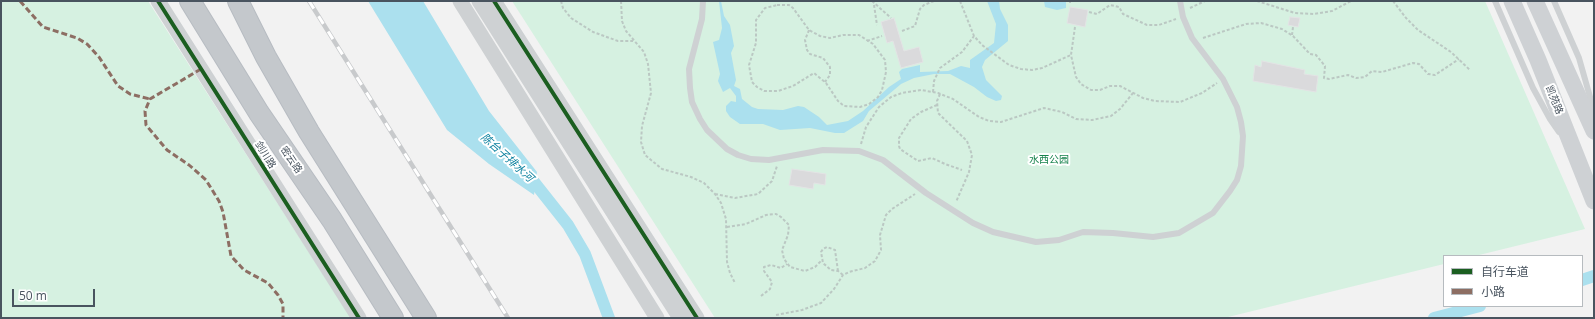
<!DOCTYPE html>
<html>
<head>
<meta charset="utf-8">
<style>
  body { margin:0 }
  #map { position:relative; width:1595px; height:319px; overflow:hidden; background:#f2f2f2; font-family:"Open Sans","Noto Sans SC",sans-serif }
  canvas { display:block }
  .frame { position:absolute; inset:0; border:2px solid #49545f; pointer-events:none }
  .legend { position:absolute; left:1443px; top:255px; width:140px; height:52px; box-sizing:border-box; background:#fff; border:1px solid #b6bbbf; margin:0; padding:5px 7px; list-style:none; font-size:12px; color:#49545f }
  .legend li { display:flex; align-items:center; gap:8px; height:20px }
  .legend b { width:20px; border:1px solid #b6bbbf }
  .scale { position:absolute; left:12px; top:289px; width:83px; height:18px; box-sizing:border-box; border:2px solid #49545f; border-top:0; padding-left:5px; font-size:12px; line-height:14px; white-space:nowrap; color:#49545f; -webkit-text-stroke:3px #fff; paint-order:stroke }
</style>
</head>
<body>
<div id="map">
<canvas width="1595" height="319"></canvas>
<div class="frame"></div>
<ul class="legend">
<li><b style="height:5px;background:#1b5e20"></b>自行车道</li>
<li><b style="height:5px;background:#8d6e63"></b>小路</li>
</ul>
<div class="scale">50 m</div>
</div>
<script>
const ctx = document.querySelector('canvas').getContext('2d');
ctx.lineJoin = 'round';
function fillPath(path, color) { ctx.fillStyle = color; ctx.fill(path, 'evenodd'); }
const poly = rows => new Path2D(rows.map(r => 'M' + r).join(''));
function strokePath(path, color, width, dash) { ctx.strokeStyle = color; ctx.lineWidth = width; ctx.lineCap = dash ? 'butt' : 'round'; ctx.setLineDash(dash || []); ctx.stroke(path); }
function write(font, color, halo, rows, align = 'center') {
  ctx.font = font + ' "Open Sans","Noto Sans SC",sans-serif'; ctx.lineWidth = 4; ctx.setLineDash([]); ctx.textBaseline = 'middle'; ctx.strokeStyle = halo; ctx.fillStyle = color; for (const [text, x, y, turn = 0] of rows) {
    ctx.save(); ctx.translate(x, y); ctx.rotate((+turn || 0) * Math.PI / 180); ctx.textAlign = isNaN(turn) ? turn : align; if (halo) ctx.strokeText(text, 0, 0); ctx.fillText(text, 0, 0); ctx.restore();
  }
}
const green = poly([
  [1,1,148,1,351,318,1,318],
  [512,1,1485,1,1585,229,1475,256,1444,256,1444,264,1224,318,715,318]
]);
const water = poly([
  [368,1,423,1,489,111,537,172,534,195,489,164,447,130],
  [719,1,721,1,724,16,730,25,734,46,731,53,736,80,734,86,740,89,742,99,752,107,758,109,783,110,798,106,804,107,819,117,827,125,848,121,863,111,889,87,901,79,899,72,902,69,920,65,920,72,948,71,961,66,970,68,970,60,994,43,996,24,987,1,999,1,1000,9,1008,25,1008,41,985,60,982,67,986,80,1002,96,1001,100,996,101,987,97,974,87,950,74,934,74,914,78,901,84,869,111,863,121,844,133,835,133,810,128,780,130,763,124,740,124,730,117,726,111,726,106,731,101,736,102,736,96,730,88,723,92,718,81,720,74,713,42,719,40,722,28],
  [1044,1,1065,1,1066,2,1066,8,1057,10,1045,7]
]);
const canal = poly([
  [523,173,534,182,568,225,585,254,609,318],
  [1582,280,1594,276],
  [1434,318,1480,306]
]);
const building = poly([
  [1070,7,1088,10,1085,27,1067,23,1070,7],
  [1290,17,1300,18,1298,27,1288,25,1290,17],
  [894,18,904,51,919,47,923,62,901,68,893,41,887,43,881,22,894,18],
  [1262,61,1305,70,1304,74,1318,76,1316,92,1253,81,1255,65,1261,67,1262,61],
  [792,169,826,174,825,185,814,183,813,189,789,185,792,169]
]);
const path = poly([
  [561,1,563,8,571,18,593,32,618,41,633,41],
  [621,1,622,21,626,31,644,52,648,64,651,93,642,126,641,142,645,155,662,169,691,177,704,183,715,194,721,203,726,219,727,262,730,273,735,283],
  [872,1,891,18],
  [960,1,974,36,982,45,1009,65,1021,69,1032,70,1042,68,1071,55],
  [1257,1,1295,13,1314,14,1332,11,1351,1],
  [1393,1,1406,18,1418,30,1451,52,1470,70],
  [1070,3,1070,1],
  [777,5,789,5,793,8,809,30,820,36,830,38,843,35,859,35,873,44,885,60,886,72,882,90,878,97,869,104,860,107,844,106,838,101,826,83,814,73,793,86,778,91,764,91,757,87,752,82,749,65,756,43,756,20,765,8,777,5],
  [874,5,877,25],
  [1190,8,1205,1],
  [1089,12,1097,14,1110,5,1115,6,1119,7,1123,14,1147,25,1159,25,1176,19],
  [1075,27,1071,55,1076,77,1081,84,1091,90,1100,90,1110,86,1120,86,1143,98,1155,101,1180,102,1202,93,1217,83],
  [809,30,805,40,807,50,810,54,823,58,830,67,830,75,825,82],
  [902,31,915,26,920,9,924,5,934,1],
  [1292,35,1293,27],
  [1203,38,1246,24,1261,23,1282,29,1293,36,1310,54,1316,55,1325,66,1324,78,1329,79,1348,75,1356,78,1365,77,1372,71,1382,72,1413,63,1419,64,1428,74,1435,75,1459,59],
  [867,41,882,36],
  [933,92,934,81,940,68,962,52,974,36],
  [940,94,937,101,938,113,967,141,972,155,969,172,956,202],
  [937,105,921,112,911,119,899,138,899,146,900,149,918,161,932,158,945,164,962,170],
  [861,144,866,127,879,107,891,97,902,93,921,90,938,93,953,99,979,117,989,121,1001,122,1044,108,1062,112,1076,119,1092,120,1111,116,1120,109,1133,93],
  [715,194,735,198,758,194,772,181,777,166],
  [727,227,746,224,766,215,776,214,781,217,789,225,788,235,782,250,784,259,790,267,805,271,815,267,822,260],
  [838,271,835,250,827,247,823,249,821,252,823,263,831,270,838,271,843,275],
  [761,296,770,289,772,282,764,271,764,267,771,265,781,268,787,264],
  [776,315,802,310,821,303,834,289,843,275,849,272,865,268,875,261,881,250,880,235,886,215,892,209,915,194]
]);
const service = poly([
  [703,1,702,19,689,69,690,88,692,102,700,119,707,130,727,149,738,155,751,159,769,160,823,150,859,151,883,160,926,193,973,223,993,232,1036,242,1059,240,1083,232,1113,233,1153,237,1179,233,1213,213,1230,191,1237,180,1241,166,1243,136,1241,122,1237,107,1223,79,1192,38,1183,17,1180,1],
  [1495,1,1533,88,1550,119,1559,132],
  [1554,1,1579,58,1594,111]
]);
const tertiary = poly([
  [158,1,359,318],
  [460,1,657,318],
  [479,1,680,318],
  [494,1,697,318]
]);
const secondary = poly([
  [1512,1,1538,60,1594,201],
  [1535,1,1594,131]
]);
const trunk = poly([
  [190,1,259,113,332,220,393,318],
  [238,1,266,57,309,132,426,318]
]);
const rail = poly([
  [309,1,508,318]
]);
const quiet = poly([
  [20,1,43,27,77,38,87,44,99,57,118,86,130,94,150,99],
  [201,69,150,99,145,111,146,125,167,150,189,165,206,180,219,201,223,212,231,256,244,270,268,283,278,295,283,304,283,318]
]);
const cycleway = poly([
  [158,1,359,318],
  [494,1,697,318]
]);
const streetNames = [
  ["凯苑路",1554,100,68],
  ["剑川路",265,155,58],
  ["密云路",291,160,56]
];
const parkNames = [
  ["水西公园",1049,160]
];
const waterNames = [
  ["陈台子排水河",507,158,42]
];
fillPath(green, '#d6f1e1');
fillPath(water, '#abe0ee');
strokePath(canal, '#abe0ee', 12);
fillPath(building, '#dadadc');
strokePath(building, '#e3e4e5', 1);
strokePath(trunk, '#b7bcc2', 22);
strokePath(path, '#bbc8c3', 2, [3, 2]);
strokePath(service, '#ced1d3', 6);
strokePath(tertiary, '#ced1d3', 15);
strokePath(secondary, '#ced1d4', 17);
strokePath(trunk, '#c4c8cc', 20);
strokePath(rail, '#c8cacc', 4.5);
strokePath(rail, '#fff', 3, [9]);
strokePath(quiet, '#8d6e63', 3, [6, 3]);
strokePath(cycleway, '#1b5e20', 4);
write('10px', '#49545f', '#fff', streetNames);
write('10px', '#17834d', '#fff', parkNames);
write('italic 11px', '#0c819f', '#fff', waterNames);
</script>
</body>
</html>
